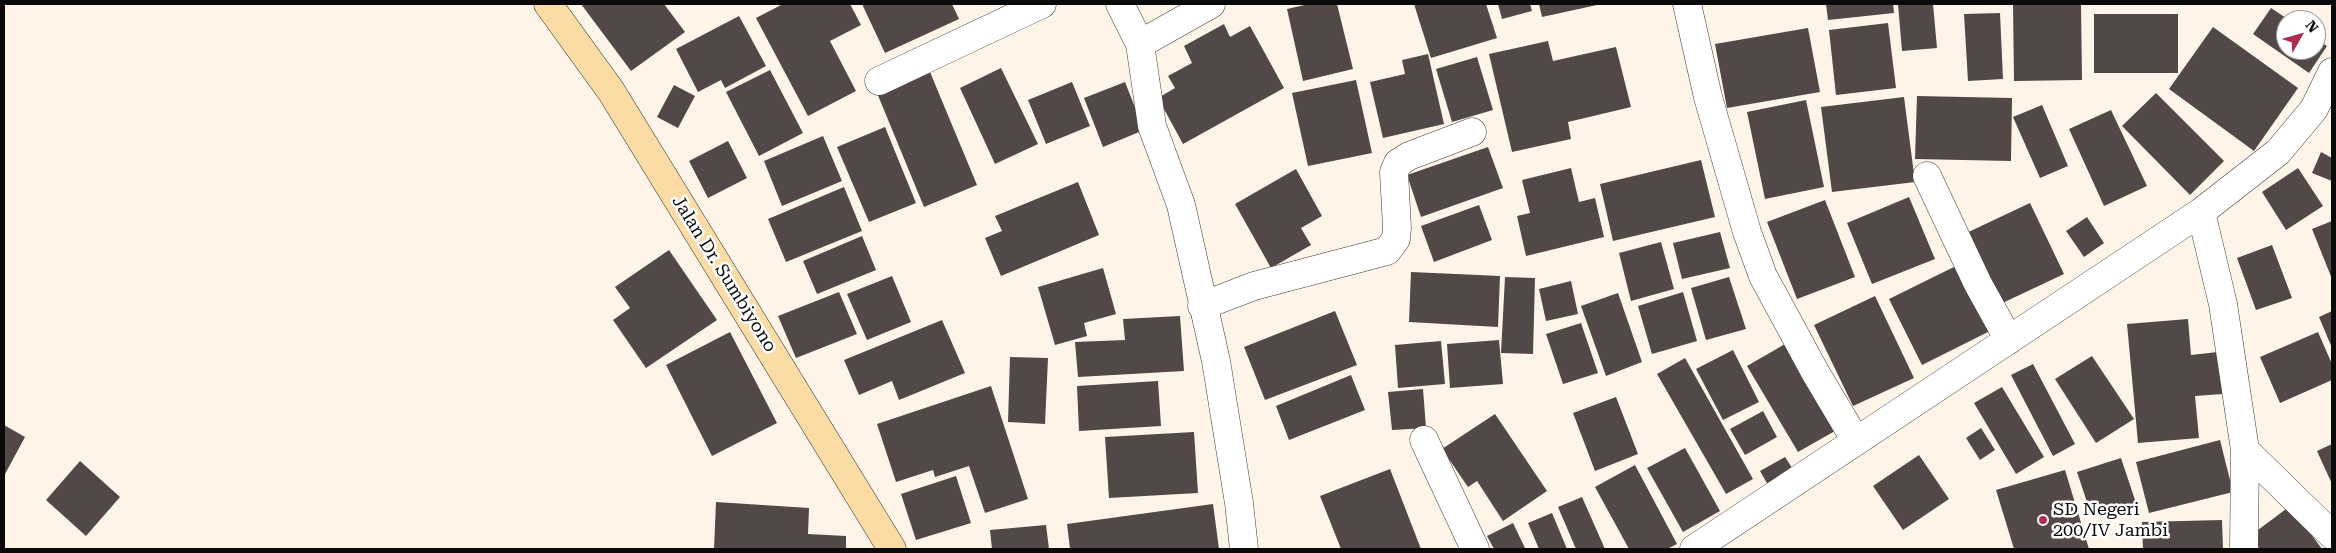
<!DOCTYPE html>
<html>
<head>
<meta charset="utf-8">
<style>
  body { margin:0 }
  #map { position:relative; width:2336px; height:553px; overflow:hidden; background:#fef4e7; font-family:"Roboto Serif",serif }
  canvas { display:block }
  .frame { position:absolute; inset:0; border:5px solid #0a0a0a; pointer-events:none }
  .north { position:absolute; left:2276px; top:10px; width:50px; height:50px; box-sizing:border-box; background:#fff; border:1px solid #9d9d9d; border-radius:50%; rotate:52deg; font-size:14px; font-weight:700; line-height:20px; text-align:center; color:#0a0a0a }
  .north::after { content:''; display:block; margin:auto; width:18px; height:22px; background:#b22952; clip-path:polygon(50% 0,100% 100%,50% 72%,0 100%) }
</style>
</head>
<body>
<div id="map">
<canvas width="2336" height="553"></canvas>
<div class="frame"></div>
<div class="north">N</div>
</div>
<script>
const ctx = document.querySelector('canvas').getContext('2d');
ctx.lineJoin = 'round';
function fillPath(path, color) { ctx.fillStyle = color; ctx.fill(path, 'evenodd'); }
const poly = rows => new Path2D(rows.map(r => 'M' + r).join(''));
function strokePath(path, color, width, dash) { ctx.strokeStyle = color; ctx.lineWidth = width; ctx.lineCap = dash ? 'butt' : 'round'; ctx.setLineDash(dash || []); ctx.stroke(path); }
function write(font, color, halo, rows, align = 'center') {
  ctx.font = font + ' "Roboto Serif",serif'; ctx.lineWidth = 5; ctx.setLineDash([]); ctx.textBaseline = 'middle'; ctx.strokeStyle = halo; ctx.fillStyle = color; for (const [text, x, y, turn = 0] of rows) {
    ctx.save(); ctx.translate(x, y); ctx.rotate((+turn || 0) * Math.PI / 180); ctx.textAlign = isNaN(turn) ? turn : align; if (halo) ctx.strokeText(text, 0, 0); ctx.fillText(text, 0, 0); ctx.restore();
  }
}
const building = poly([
  [581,4,664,4,685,32,631,71],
  [783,4,850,4,861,25,830,41,856,91,808,116,756,18],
  [862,4,952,4,959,19,885,53],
  [1309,4,1337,4,1353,69,1303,81,1287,9],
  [1414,4,1486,4,1497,38,1431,58],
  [1498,4,1530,4,1532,11,1502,19],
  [1539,4,1597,4,1597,5,1542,17],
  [1826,4,1893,4,1894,13,1828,20],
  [1898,4,1933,4,1937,48,1902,51],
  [2013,4,2081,4,2082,80,2014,81],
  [2271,8,2289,20,2286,20,2286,50,2316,50,2316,39,2327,46,2309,73,2253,34],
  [2000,13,2003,79,1968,81,1964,14],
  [2094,14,2178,14,2178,73,2094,73],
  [739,16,766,66,725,88,721,80,698,92,676,49],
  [1888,23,1896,88,1836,95,1829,30],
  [1224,24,1230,37,1250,26,1284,88,1183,144,1158,98,1175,88,1168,76,1192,63,1184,46],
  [2213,27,2298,88,2254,151,2169,89],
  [1808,28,1820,92,1727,108,1715,44],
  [1548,41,1553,61,1616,47,1631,107,1568,122,1571,139,1512,152,1489,54],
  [1428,54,1444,124,1383,138,1370,82,1405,74,1402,60],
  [1477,57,1493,110,1452,122,1436,69],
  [1001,68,1038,144,995,164,960,88],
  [770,70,803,133,759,156,726,92],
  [930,72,977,185,924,207,877,93],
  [1356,80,1372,153,1308,166,1292,93],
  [1072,82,1090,126,1046,144,1028,100],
  [1125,82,1144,130,1103,147,1084,98],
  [674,85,695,96,678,128,657,117],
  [2156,93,2224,161,2190,195,2122,126],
  [1917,96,2012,98,2011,161,1915,159],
  [1904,97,1915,182,1832,192,1821,107],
  [1806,100,1824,187,1765,199,1747,112],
  [2042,105,2068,166,2040,178,2013,117],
  [2111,110,2147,186,2104,206,2069,129],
  [885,127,916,203,869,222,837,147],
  [823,136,842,181,782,206,764,161],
  [728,141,747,178,708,198,689,161],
  [1488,147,1503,188,1421,217,1407,175],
  [2321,152,2332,158,2332,181,2312,173],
  [1701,160,1715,217,1613,241,1600,184],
  [1571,168,1579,202,1595,198,1604,237,1526,256,1517,216,1530,213,1522,180],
  [2298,168,2323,206,2286,230,2262,192],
  [1296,169,1322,216,1301,228,1311,245,1271,268,1235,204],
  [1078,182,1099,235,1001,276,985,238,1002,231,995,216],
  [844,187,862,231,786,262,768,219],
  [1909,197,1935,259,1872,284,1847,223],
  [1825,200,1855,277,1797,299,1767,222],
  [2030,203,2064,274,1994,307,1960,236],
  [1479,205,1492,240,1434,262,1421,226],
  [2087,217,2104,243,2084,257,2066,231],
  [2332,221,2332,279,2312,229],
  [1720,232,1730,268,1682,279,1673,243],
  [862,236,876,270,817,294,803,261],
  [1661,242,1674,289,1631,301,1619,253],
  [2272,245,2292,298,2256,310,2237,258],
  [669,250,717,320,646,368,613,320,630,308,615,287],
  [1962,263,1994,329,1922,365,1889,299],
  [1103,268,1116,314,1084,323,1087,336,1055,345,1038,287],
  [1411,272,1500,276,1498,327,1409,322],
  [892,276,911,322,867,340,847,294],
  [1505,277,1535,278,1533,354,1501,353],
  [1729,277,1746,329,1706,340,1691,288],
  [1571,281,1578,314,1546,321,1539,289],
  [839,292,857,334,796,358,778,316],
  [1683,292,1697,341,1652,354,1638,306],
  [1618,293,1642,362,1606,376,1581,306],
  [1875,296,1914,378,1853,406,1814,325],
  [1335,311,1357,365,1265,400,1244,347],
  [2332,311,2332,348,2319,317],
  [1180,316,1184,371,1078,377,1075,342,1125,340,1123,319],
  [2188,319,2191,355,2218,352,2223,394,2195,396,2199,438,2138,443,2127,324],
  [942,320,965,373,899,400,892,381,859,395,844,360],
  [1581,323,1598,373,1563,384,1546,334],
  [730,332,777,423,712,456,666,365],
  [2318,332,2332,364,2332,380,2280,403,2260,357],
  [1499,340,1503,384,1450,388,1447,344],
  [1792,340,1842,427,1798,452,1747,366],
  [1441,341,1445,384,1398,388,1395,345],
  [1733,350,1759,402,1723,420,1696,369],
  [2092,356,2134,419,2096,443,2055,379],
  [1010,357,1048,358,1045,424,1008,422],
  [1685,358,1753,479,1726,494,1657,374],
  [2033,364,2075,444,2053,456,2011,375],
  [1351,375,1365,410,1289,440,1276,406],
  [1158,381,1161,426,1079,431,1077,386],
  [991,386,1028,499,985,513,969,466,935,477,933,470,896,482,877,424],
  [2002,387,2044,457,2016,474,1974,403],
  [1423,389,1426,428,1392,430,1388,392],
  [1616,397,1638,454,1595,471,1573,413],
  [1763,411,1777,437,1745,455,1730,429],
  [1495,414,1547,491,1503,521,1477,481,1468,487,1442,449],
  [4,425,25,437,4,476],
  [1981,428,1995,450,1980,460,1966,438],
  [1194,432,1198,493,1109,498,1105,437],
  [2220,440,2233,492,2149,513,2136,462],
  [2332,444,2332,484,2317,451],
  [1685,448,1720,511,1683,532,1647,468],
  [1919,455,1949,499,1903,530,1873,486],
  [1785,457,1798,477,1772,492,1760,471],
  [2121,458,2136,503,2092,517,2077,472],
  [80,461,120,497,86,536,46,500],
  [1635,465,1677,544,1667,549,1629,549,1595,487],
  [1390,469,1421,549,1341,549,1320,496],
  [2065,470,2089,549,2014,549,1996,490],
  [956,476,971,523,916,540,901,494],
  [1582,497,1605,549,1576,549,1558,507],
  [716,502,809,508,808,534,846,536,846,549,714,549],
  [1213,504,1219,549,1070,549,1067,524],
  [2290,506,2322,549,2260,549,2250,536],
  [1552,513,1567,549,1539,549,1528,523],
  [2222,520,2223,549,2143,549,2142,522],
  [1513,523,1525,548,1494,549,1487,536],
  [1046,525,1049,549,992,549,990,530]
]);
const street = poly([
  [1120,4,1140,44],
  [1211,4,1140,44,1152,126,1181,205,1216,361,1239,503,1244,549],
  [1687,4,1708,97,1747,232,1763,276,1815,372,1856,441],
  [879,81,1042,4],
  [1927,176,1978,284,2009,340],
  [2201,212,2223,304,2245,450,2244,549],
  [1202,306,1254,286,1387,251,1396,239,1397,228,1394,172,1398,163,1409,156,1472,132],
  [1424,440,1475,549],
  [2245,450,2332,535],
  [1694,549,2201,212,2278,152,2314,109,2332,72]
]);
const secondary = poly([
  [548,4,611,91,892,549]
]);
const markers = [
  [2043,520,5,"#b22952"]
];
const streetNames = [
  ["Jalan Dr. Sumbiyono",724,274,58]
];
const poiNames = [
  ["SD Negeri",2053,510],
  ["200/IV Jambi",2053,531]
];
fillPath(building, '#524847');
strokePath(street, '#3d3d3d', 29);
strokePath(secondary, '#2c2c2c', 29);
strokePath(street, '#fff', 28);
strokePath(secondary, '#fbdca5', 28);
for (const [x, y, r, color] of markers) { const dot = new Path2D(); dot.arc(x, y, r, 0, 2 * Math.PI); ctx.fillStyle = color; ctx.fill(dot); strokePath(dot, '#fff', 2); }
write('18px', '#0a0a0a', '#fff', streetNames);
write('18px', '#0a0a0a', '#fff', poiNames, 'left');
</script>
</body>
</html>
